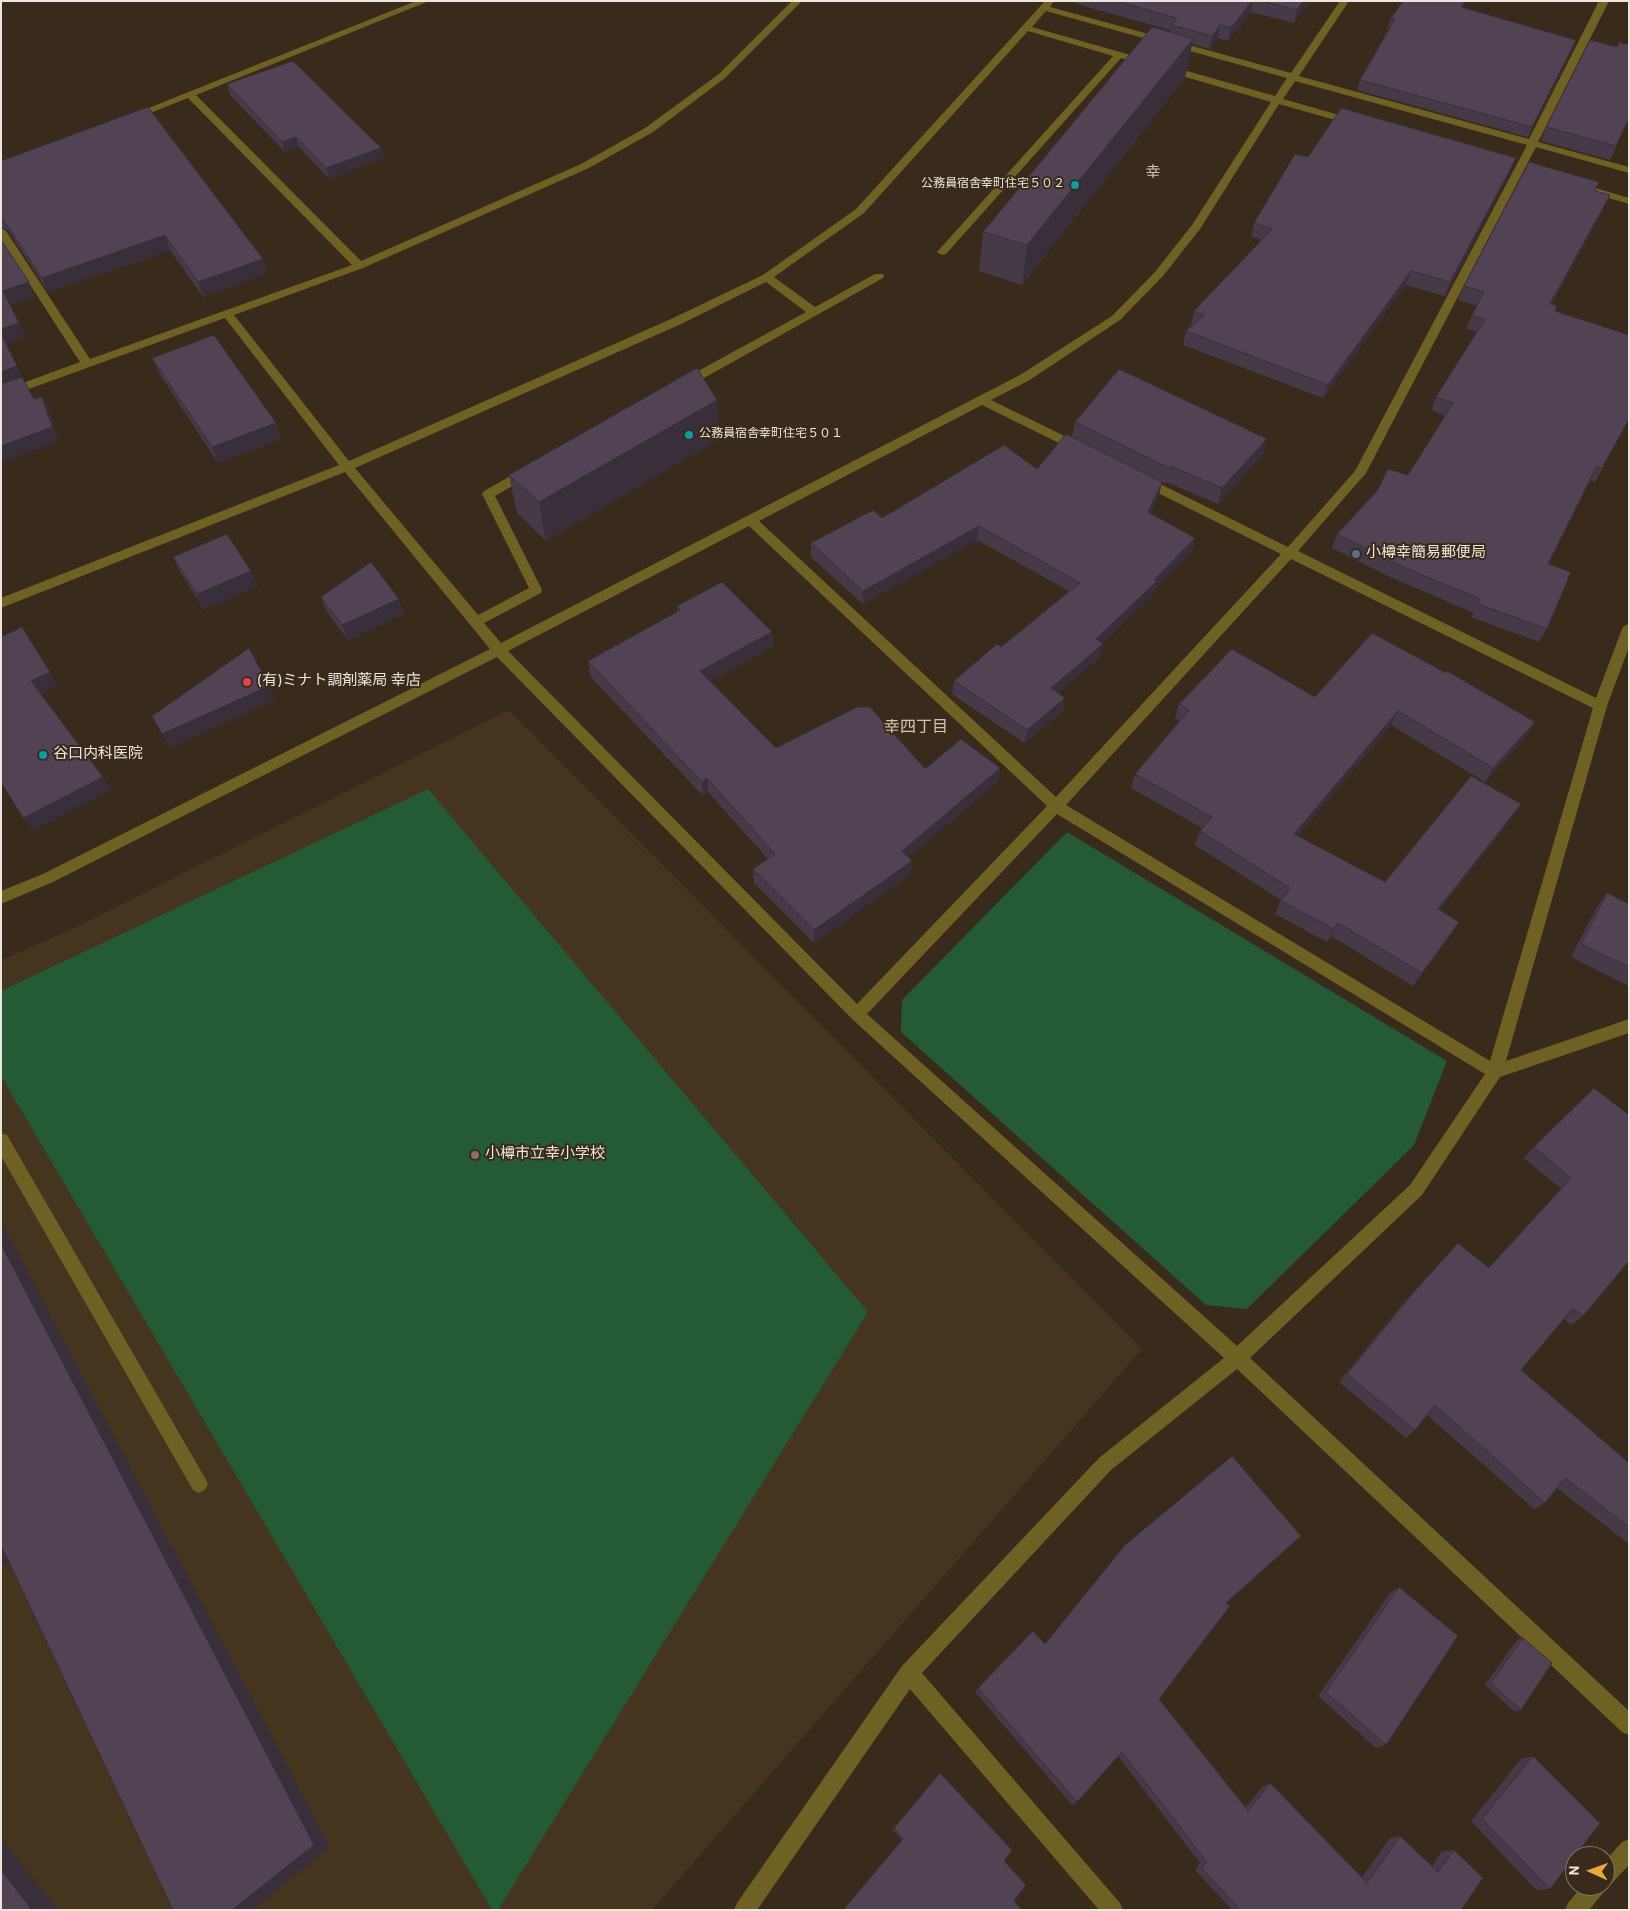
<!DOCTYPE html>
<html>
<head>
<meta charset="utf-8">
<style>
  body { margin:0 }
  #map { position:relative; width:1630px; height:1911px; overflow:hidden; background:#382b1b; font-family:Overpass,sans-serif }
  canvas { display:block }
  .frame { position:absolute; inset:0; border:2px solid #eee6dc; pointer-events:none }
  .north { position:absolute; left:1565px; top:1846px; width:50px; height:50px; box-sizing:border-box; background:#382b1b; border:1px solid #817668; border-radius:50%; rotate:272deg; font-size:14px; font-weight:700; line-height:20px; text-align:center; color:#eee6dc }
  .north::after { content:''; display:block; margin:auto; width:18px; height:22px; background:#eaaa39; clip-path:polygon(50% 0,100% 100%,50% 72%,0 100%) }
</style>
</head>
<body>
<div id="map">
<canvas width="1630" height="1911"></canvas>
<div class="frame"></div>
<div class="north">N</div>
</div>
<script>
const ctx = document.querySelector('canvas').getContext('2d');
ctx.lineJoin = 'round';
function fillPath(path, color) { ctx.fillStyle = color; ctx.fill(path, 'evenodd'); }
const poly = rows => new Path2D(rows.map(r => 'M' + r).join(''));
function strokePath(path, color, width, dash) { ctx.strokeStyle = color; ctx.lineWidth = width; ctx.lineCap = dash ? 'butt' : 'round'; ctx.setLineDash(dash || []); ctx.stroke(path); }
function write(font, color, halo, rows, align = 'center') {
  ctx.font = font + ' Overpass,"Noto Sans JP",sans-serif'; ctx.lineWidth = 4; ctx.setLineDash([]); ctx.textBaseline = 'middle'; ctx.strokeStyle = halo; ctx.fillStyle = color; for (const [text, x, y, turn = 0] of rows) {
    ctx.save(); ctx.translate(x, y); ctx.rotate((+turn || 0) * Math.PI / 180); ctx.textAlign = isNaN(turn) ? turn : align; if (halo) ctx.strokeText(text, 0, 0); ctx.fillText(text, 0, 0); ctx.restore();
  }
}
const built = poly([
  [509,710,1142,1349,652,1910,1,1910,1,960,74,928]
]);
const green = poly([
  [428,789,868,1312,498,1910,492,1910,1,1076,1,991],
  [1067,832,1447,1061,1414,1145,1247,1309,1206,1305,901,1032,902,1000]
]);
const minor = poly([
  [416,1,429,1,196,95,361,261,581,164,645,128,719,74,792,1,802,1,725,78,653,132,589,168,363,268,234,315,349,461,671,319,763,275,856,209,1045,1,1054,1,1050,7,1291,73,1340,1,1349,1,1299,76,1529,139,1599,1,1609,1,1538,142,1629,167,1629,173,1536,147,1366,473,1298,551,1596,698,1622,629,1624,626,1629,624,1629,647,1607,706,1506,1061,1629,1019,1629,1033,1500,1077,1422,1195,1250,1358,1629,1711,1629,1735,1622,1732,1237,1369,1111,1470,922,1673,1120,1903,1123,1910,1099,1910,910,1689,757,1910,734,1910,737,1903,902,1666,1099,1458,1224,1358,852,1019,497,657,53,882,1,904,1,891,43,874,490,649,345,472,1,608,1,598,339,465,225,318,1,399,1,391,80,362,1,240,1,228,6,231,90,359,352,265,188,98,135,119,131,120,126,117,416,1],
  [1046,11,1287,78,1275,96,1032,27,1046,11],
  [1028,31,1113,56,937,252,942,255,946,254,1121,58,1271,102,1192,225,1155,272,1112,316,1020,375,501,643,484,623,541,593,542,590,495,496,531,475,533,472,531,469,523,469,484,491,482,494,529,588,478,615,355,468,679,325,766,282,806,312,680,381,678,384,680,387,688,387,883,278,884,276,883,274,875,274,815,307,774,277,864,213,1028,31],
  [1295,81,1527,145,1355,471,1288,547,1146,477,1138,477,1136,480,1138,483,1281,554,1056,797,759,521,982,405,1075,451,1083,451,1085,448,1083,445,991,400,1028,381,1120,320,1163,276,1200,229,1279,104,1353,125,1358,122,1357,120,1283,99,1295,81],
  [749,526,1047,806,857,1004,508,651,749,526],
  [1291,559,1593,708,1490,1061,1066,805,1291,559],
  [1057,814,1485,1074,1410,1185,1237,1346,867,1014,1057,814],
  [1575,182,1629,198,1629,204,1571,187,1570,185,1571,183,1575,182],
  [1,1133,7,1135,205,1478,208,1484,205,1490,199,1493,193,1490,1,1156,1,1133],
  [1629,1839,1629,1865,1612,1883,1606,1886,1603,1893,1589,1910,1565,1910,1568,1903,1582,1886,1605,1886,1605,1861,1622,1842,1629,1839]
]);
const wall = poly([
  [1069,1,1309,1,1294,23,1251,12,1228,41,1218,38,1209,49,1192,44,1185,78,1022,285,979,271,983,232,1170,32,1170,30,1091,8],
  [1403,1,1467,1,1463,8,1572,50,1528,137,1357,90,1360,80,1389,28,1388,27,1391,18],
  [1617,47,1629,118,1610,160,1541,141,1546,127],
  [227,84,381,148,384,158,329,179,299,147,285,152,230,95],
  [1308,157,1510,172,1445,296,1406,285,1323,398,1183,345,1186,331,1192,325,1191,325,1194,311,1262,240,1251,237,1254,223],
  [1,161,263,259,268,273,203,297,170,250,48,292,8,230,1,227],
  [1595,191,1603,209,1552,304,1555,311,1629,419,1595,482,1590,480,1548,564,1547,629,1539,642,1471,617,1474,613,1388,576,1332,548,1337,534,1408,475,1445,416,1431,410,1436,397,1477,332,1466,329,1472,315,1477,306,1458,300,1464,286],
  [152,358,276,423,281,439,218,463,159,373],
  [717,400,719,439,546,541,517,513,509,475],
  [1075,422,1263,455,1218,504,1166,482,1165,483,1162,482,1159,495,1150,514,1195,538,1192,552,1155,589,1153,595,1102,643,1103,644,1100,657,1058,693,1065,698,1063,711,1025,743,952,694,954,681,1001,647,1069,591,977,540,863,604,811,557,811,543,882,518,1037,469,1072,437],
  [173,557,258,586,204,609,180,572],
  [321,597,404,614,348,640,327,612],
  [677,606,772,632,773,647,710,681,776,748,925,769,1000,768,998,782,909,857,911,874,814,943,754,883,753,869,768,859,708,792,703,796,590,676,588,661,677,612],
  [1315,697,1535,722,1526,737,1485,782,1391,725,1297,836,1385,882,1521,804,1512,818,1439,910,1451,935,1413,986,1331,936,1327,942,1275,914,1281,900,1195,845,1200,831,1202,828,1131,788,1135,774,1179,721,1175,718,1179,704],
  [1607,893,1629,904,1629,986,1571,957,1597,907],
  [1594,1088,1583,1316,1571,1325,1564,1319,1521,1370,1629,1463,1629,1544,1557,1488,1545,1503,1534,1509,1427,1415,1415,1430,1406,1438,1339,1382,1405,1301,1458,1243,1488,1268,1561,1189,1524,1158,1534,1147],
  [1399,1587,1386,1745,1376,1748,1318,1696,1390,1593],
  [1226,1603,1159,1699,1246,1807,1263,1786,1270,1783,1362,1877,1390,1838,1400,1836,1432,1866,1442,1851,1454,1850,1461,1910,1232,1910,1195,1870,1200,1863,1118,1756,1077,1802,1072,1805,975,1692,978,1688,1045,1644],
  [1523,1638,1521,1710,1515,1712,1485,1685,1517,1640],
  [1533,1756,1550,1889,1536,1890,1471,1821,1521,1759],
  [940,1773,1004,1861,1014,1901,902,1840,892,1830]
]);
const shadedWall = poly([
  [1252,1,1253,1,1251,12,1228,41,1231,28],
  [1303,1,1309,1,1294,23,1297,10],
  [1465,1,1467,1,1458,17,1461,7],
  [1220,25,1218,38,1209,49,1212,36],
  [1193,39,1185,78,1022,285,1027,245],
  [1576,40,1572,50,1528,137,1532,127],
  [296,137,299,147,285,152,282,142],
  [381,148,384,158,329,179,326,168],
  [1516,158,1510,172,1445,296,1450,282],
  [1610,195,1603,209,1544,318,1550,304],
  [165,235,170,250,48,292,42,278],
  [263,259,268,273,203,297,198,282],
  [1411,271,1406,285,1323,398,1328,385],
  [29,282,35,297,10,305,3,291],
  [19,323,26,337,7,344,24,380,1,389,1,329],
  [42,397,49,411,59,441,1,463,1,446],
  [717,400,719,439,546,541,539,502],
  [276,423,281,439,218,463,212,447],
  [1267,439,1263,455,1218,504,1222,488],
  [1162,482,1159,495,1144,526,1148,512],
  [979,526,977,540,863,604,863,591],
  [1195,538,1192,552,1155,589,1153,595,1093,652,1096,639],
  [251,571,258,586,204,609,197,594],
  [399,599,404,614,348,640,342,625],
  [772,632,773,647,702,685,700,671],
  [1103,644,1100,657,1049,701,1051,688],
  [50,672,58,685,39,695,31,681],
  [269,686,275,700,170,748,162,734],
  [1065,698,1063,711,1025,743,1027,730],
  [1398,711,1391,725,1288,848,1294,834],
  [1535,722,1526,737,1485,782,1493,768],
  [1000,768,998,782,901,864,902,851],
  [103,777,112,790,32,831,23,818],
  [707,778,708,792,703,796,702,782],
  [1521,804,1512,818,1429,922,1438,909],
  [912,861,911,874,814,943,814,930],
  [1459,922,1451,935,1413,986,1422,973],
  [1338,923,1331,936,1327,942,1334,929],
  [1,1221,330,1847,252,1910,232,1910,1,1244],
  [1,1541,23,1552,1,1567],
  [1,1838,58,1910,32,1910,1,1870]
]);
const building = poly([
  [1115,1,1252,1,1231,28,1220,25,1212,36,1171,25,1177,18,1115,1],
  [1262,1,1303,1,1297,10,1262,1],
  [1403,1,1465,1,1461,7,1576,40,1532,127,1360,80,1395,19,1391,18,1403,1],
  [1152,27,1193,39,1027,245,983,232,1152,27],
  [1590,40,1617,47,1619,42,1629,45,1629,118,1616,146,1546,127,1590,40],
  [293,61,381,148,326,168,296,137,282,142,227,84,293,61],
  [148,107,263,259,198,282,165,235,42,278,1,216,1,161,148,107],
  [1341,108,1516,158,1450,282,1411,271,1328,385,1186,331,1204,315,1194,311,1272,229,1254,223,1295,154,1308,157,1341,108],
  [1529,162,1599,182,1595,191,1610,195,1550,304,1557,306,1555,311,1629,335,1629,419,1602,468,1597,466,1548,564,1571,572,1547,629,1478,604,1480,599,1394,563,1337,534,1377,491,1388,469,1408,475,1453,403,1436,397,1485,319,1472,315,1484,292,1464,286,1529,162],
  [1,240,29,282,3,291,19,323,1,329,1,240],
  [1,334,17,366,1,372,1,334],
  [214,335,276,423,212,447,152,358,214,335],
  [697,368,717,400,539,502,509,475,697,368],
  [1119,369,1267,439,1222,488,1170,466,1169,468,1075,422,1119,369],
  [22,377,34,399,42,397,52,427,1,446,1,384,22,377],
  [1066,434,1162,482,1148,512,1195,538,1154,580,1157,581,1096,639,1103,644,1051,688,1065,698,1027,730,954,681,997,644,1001,647,1080,583,979,526,863,591,811,543,873,510,882,518,1004,445,1037,469,1066,434],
  [227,534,251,571,197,594,173,557,227,534],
  [371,562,399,599,342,625,321,597,371,562],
  [722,582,772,632,700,671,776,748,857,707,870,707,925,769,961,739,1000,768,902,851,912,861,814,930,753,869,775,854,707,778,702,782,588,661,680,610,677,606,722,582],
  [22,627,50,672,31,681,103,777,23,818,1,782,1,637,22,627],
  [1372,633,1446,673,1447,671,1535,722,1493,768,1398,711,1294,834,1385,882,1471,776,1521,804,1438,909,1459,922,1422,973,1338,923,1334,929,1281,901,1290,888,1200,831,1212,817,1135,774,1189,710,1179,704,1232,649,1315,697,1372,633],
  [249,648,269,686,162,734,152,716,249,648],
  [1607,893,1629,904,1629,967,1581,944,1607,893],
  [1594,1088,1629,1115,1629,1261,1583,1316,1573,1308,1521,1370,1629,1463,1629,1527,1565,1478,1545,1503,1435,1405,1415,1430,1347,1374,1414,1292,1458,1243,1489,1268,1571,1178,1534,1147,1594,1088],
  [1,1244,314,1845,232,1910,173,1910,1,1545,1,1244],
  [1232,1456,1301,1536,1226,1603,1230,1606,1159,1699,1248,1811,1270,1783,1367,1883,1400,1836,1438,1872,1454,1850,1483,1878,1461,1910,1240,1910,1202,1868,1207,1862,1122,1752,1077,1802,978,1688,1033,1631,1045,1644,1125,1545,1232,1456],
  [1399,1587,1458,1636,1386,1745,1326,1692,1399,1587],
  [1523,1638,1552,1663,1521,1710,1491,1683,1523,1638],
  [1533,1756,1600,1823,1550,1889,1482,1819,1533,1756],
  [940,1773,1012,1850,1004,1861,1026,1885,1014,1901,1022,1910,843,1910,903,1839,894,1828,940,1773],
  [1,1870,32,1910,1,1910,1,1870]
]);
const markers = [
  [1075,185,5,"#0f9aa8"],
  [689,435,5,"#0f9aa8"],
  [1356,554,5,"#5c6f8a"],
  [247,682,5,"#e0444e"],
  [43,755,5,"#0f9aa8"],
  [475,1155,5,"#8d6e63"]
];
const farPoinames = [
  ["公務員宿舎幸町住宅５０２",1065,185],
  ["公務員宿舎幸町住宅５０１",699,435,"left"]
];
const farQuarternames = [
  ["幸",1153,174]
];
const poiNames = [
  ["小樽幸簡易郵便局",1366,554],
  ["(有)ミナト調剤薬局 幸店",257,682],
  ["谷口内科医院",53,755],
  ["小樽市立幸小学校",485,1155]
];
const neighbourhoodNames = [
  ["幸四丁目",916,729]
];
fillPath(built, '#45341e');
fillPath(green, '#245a34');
fillPath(minor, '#6f6024');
fillPath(wall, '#463a48');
fillPath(shadedWall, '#392f3b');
fillPath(building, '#514354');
strokePath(building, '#392f3b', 1);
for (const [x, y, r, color] of markers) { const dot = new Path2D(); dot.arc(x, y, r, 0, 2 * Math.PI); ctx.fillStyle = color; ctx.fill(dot); strokePath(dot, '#382b1b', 2); }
write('12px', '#eee6dc', '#382b1b', farPoinames, 'right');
write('15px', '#d3c4af', '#382b1b', farQuarternames);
write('15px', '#eee6dc', '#382b1b', poiNames, 'left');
write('16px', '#d3c4af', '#382b1b', neighbourhoodNames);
</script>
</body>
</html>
